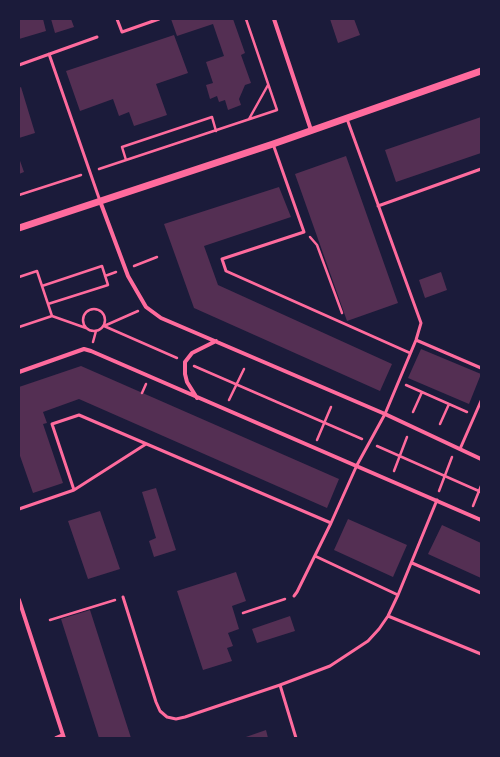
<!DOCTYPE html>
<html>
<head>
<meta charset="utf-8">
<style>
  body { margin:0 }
  #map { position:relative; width:500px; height:757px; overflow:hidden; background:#1b1b3a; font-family:"Alegreya Sans",sans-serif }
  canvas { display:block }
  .frame { position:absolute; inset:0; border:20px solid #1b1b3a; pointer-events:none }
</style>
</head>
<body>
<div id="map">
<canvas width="500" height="757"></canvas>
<div class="frame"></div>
</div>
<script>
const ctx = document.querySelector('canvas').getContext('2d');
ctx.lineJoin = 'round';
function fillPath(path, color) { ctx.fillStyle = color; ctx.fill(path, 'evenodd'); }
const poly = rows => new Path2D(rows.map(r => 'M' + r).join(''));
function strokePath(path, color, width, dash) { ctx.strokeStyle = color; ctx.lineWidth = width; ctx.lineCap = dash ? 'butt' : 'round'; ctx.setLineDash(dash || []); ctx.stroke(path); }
const building = poly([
  [19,19,43,19,46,31,19,39],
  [51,19,71,19,74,27,55,33],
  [171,19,233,19,245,53,241,55,251,83,245,85,239,99,241,105,228,110,225,100,219,102,217,96,210,99,206,85,213,83,206,62,224,56,213,24,177,36],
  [330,19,354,19,360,35,338,43],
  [174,35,188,73,156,84,167,115,134,126,129,112,119,116,113,99,80,111,66,71],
  [21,87,35,133,19,138,19,88],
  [481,117,481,153,396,182,385,150],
  [346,156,398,303,347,321,295,174],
  [19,158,24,172,19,174],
  [279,187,291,217,204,246,218,285,392,364,380,391,194,308,164,224],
  [441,272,447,290,425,298,419,280],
  [421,349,481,374,469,404,408,378],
  [81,366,339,479,327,508,79,399,43,412,47,423,43,424,63,483,33,493,19,453,19,387],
  [156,488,176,550,154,557,149,541,156,538,142,492],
  [100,511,120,569,88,579,68,521],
  [348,519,407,545,393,577,334,550],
  [442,525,481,543,481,578,428,554],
  [236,572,246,601,232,606,239,629,228,633,233,646,227,648,232,661,203,670,177,591],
  [90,610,131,738,99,738,61,619],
  [290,616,295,631,257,643,252,629],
  [266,730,268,738,243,738]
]);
const path = poly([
  [249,119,268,85],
  [126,160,122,147,212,117,216,131],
  [99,169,277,110,246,19],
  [19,195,81,175],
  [310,237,317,245,342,313],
  [134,266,157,257],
  [105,276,116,272],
  [19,277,37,271,52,316,19,327],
  [42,286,102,266,108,285,48,304],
  '83 320a11 11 0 1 1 22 0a11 11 0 1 1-22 0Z',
  [52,316,86,328],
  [104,326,177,358],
  [104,326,138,311],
  [93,342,96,331],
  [194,366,362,439],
  [406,385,467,412],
  [142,393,146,384],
  [229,400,244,369],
  [413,412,422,392],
  [440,424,449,404],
  [317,440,331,407],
  [377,446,481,492],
  [394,471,407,437],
  [439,491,452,457],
  [473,506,481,486],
  [243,613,285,599],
  [50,620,115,600]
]);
const service = poly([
  [117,19,122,32,159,19],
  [49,54,100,201],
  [19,65,97,37],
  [273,144,304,232,222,259,226,271,410,353],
  [378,206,481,169],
  [416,340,481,368],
  [460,449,481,401],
  [74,490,146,444],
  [19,509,74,490,52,424,79,415,331,523],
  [315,556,398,595],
  [412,563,481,593],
  [294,596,297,592,331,523,357,465,385,414,416,340,421,323,347,119],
  [123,597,156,702,160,711,167,717,176,719,185,717,280,685,296,738],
  [388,616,481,654],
  [280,685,330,666,368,641,379,629,388,616,398,595,437,500]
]);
const minor = poly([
  [274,19,311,130],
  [100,201,128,276,146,307,161,318,385,414,481,459],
  [19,372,84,349,91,351,481,520],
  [197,398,187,382,185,374,185,362,192,353,216,341],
  [19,600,64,738],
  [56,738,63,735]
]);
const tertiary = poly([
  [19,228,273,144,481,71]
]);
fillPath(building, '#542f53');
strokePath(path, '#ff6b9d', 2.5);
strokePath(service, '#ff6b9d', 3);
strokePath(minor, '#ff6b9d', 4);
strokePath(tertiary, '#ff6b9d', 7);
</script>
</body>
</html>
